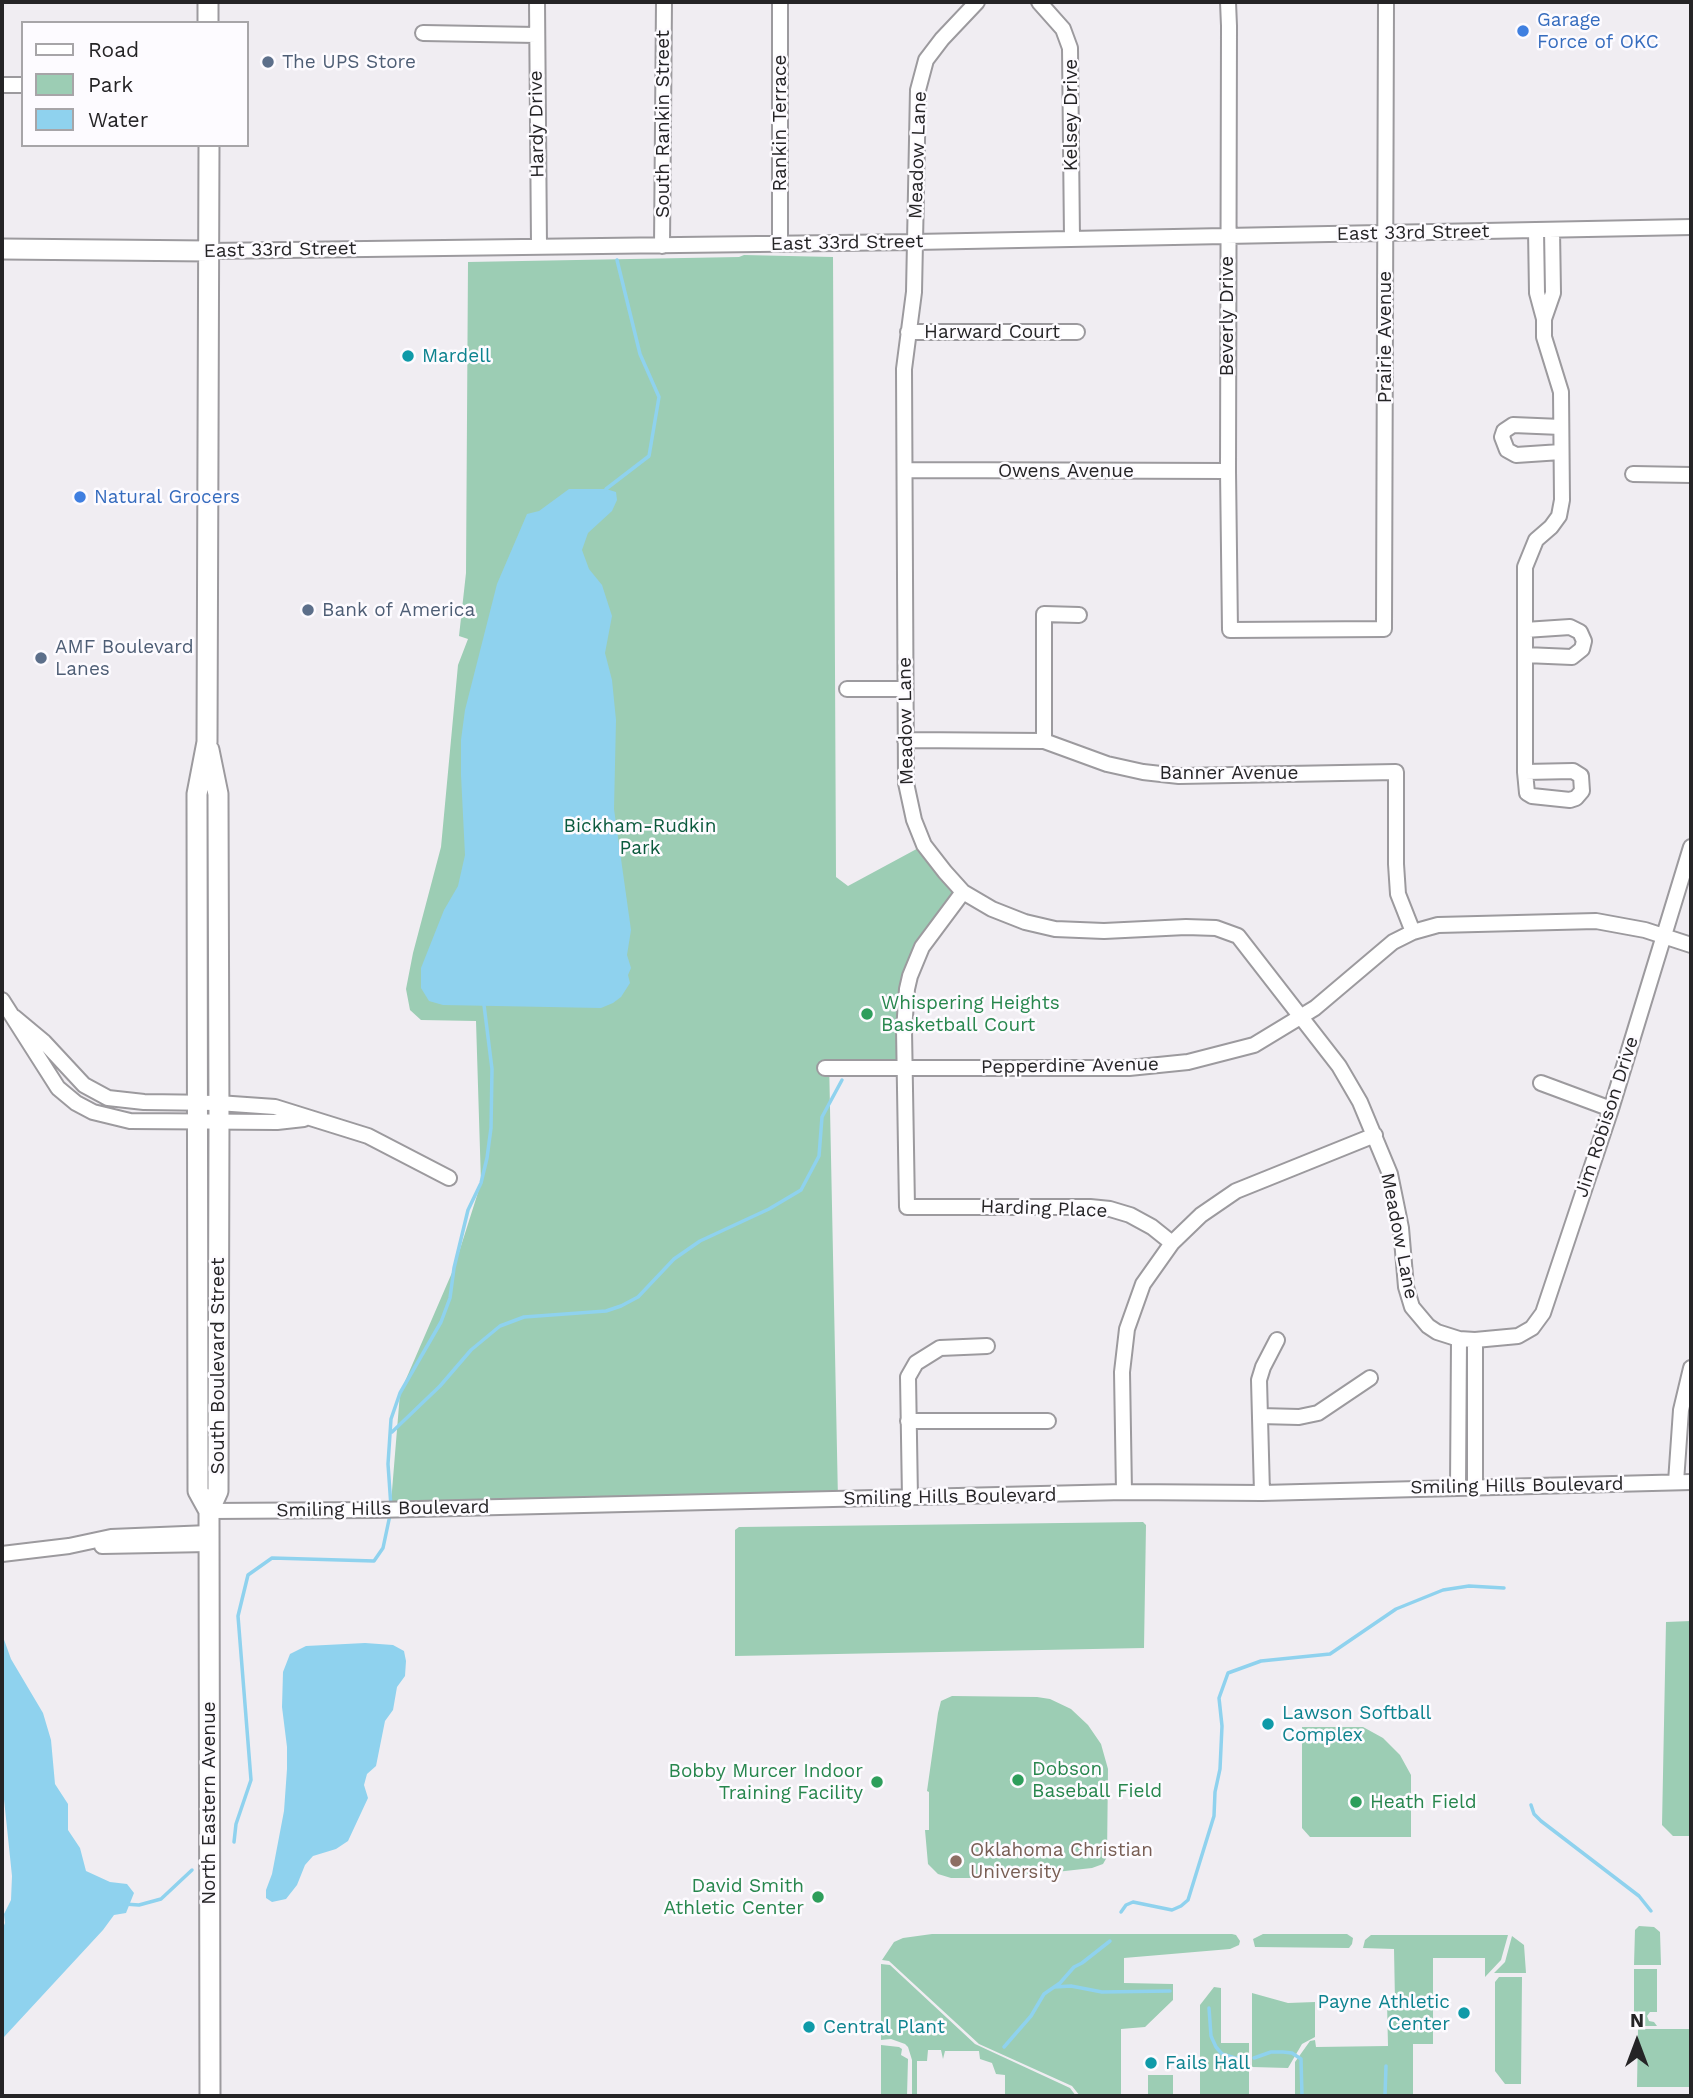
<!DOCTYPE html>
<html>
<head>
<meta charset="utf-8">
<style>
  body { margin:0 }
  #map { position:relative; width:1693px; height:2098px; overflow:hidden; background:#f0edf2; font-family:"Work Sans",sans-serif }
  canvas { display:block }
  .frame { position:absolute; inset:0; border:4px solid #252426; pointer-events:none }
  .legend { position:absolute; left:21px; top:21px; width:228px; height:126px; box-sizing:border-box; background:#fdfbff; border:2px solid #a7a5a8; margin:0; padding:9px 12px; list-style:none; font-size:21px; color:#252426 }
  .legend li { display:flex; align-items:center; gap:14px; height:35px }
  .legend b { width:35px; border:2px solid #a7a5a8 }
  .north { position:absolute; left:1602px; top:2007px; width:70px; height:70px; -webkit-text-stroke:5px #fdfbff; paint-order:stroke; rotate:0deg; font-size:19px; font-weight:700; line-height:28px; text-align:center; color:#252426 }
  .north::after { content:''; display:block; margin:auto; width:24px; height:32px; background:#252426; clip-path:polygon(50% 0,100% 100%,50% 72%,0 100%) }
</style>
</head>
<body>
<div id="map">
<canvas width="1693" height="2098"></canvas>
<div class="frame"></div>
<ul class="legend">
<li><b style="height:9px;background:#fff"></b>Road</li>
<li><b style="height:19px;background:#9ccdb4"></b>Park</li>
<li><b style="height:19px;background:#8fd2ee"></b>Water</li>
</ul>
<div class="north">N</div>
</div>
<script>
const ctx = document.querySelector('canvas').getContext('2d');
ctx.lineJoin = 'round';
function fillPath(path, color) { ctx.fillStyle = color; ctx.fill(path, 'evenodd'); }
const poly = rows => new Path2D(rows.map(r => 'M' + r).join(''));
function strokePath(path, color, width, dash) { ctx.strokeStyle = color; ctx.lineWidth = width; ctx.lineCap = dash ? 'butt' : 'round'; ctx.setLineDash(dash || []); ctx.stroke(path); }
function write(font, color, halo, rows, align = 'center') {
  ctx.font = font + ' "Work Sans",sans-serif'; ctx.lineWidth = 5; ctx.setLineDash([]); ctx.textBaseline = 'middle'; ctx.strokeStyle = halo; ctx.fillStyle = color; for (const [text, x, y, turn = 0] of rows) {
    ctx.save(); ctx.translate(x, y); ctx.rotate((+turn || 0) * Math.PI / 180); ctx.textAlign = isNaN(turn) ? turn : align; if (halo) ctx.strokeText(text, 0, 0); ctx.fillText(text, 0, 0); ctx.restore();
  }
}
const green = poly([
  [744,255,833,257,836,877,848,886,924,845,963,892,915,962,905,1059,829,1059,838,1500,391,1503,400,1393,454,1268,481,1183,476,1021,421,1020,410,1010,406,989,413,953,441,847,458,665,468,639,459,636,466,573,468,262,739,257],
  [1143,1522,1146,1525,1144,1648,735,1656,735,1530,739,1527],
  [1691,1621,1691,1836,1673,1836,1662,1825,1666,1622],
  [952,1696,1037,1697,1050,1699,1071,1709,1088,1725,1101,1744,1108,1769,1107,1857,1103,1864,1092,1868,1011,1877,1011,1875,973,1875,972,1878,951,1878,938,1874,928,1864,925,1830,929,1830,929,1792,927,1791,938,1713,941,1701],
  [1302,1727,1363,1727,1383,1738,1400,1755,1411,1775,1411,1837,1310,1837,1302,1828],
  [1639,1926,1654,1927,1660,1932,1661,1965,1634,1965,1635,1930],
  [932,1934,1232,1934,1236,1935,1240,1941,1239,1945,1230,1949,1124,1958,1124,1983,1173,1984,1173,2000,1145,2027,1121,2029,1121,2096,1080,2096,1072,2086,979,2044,889,1961,882,1960,894,1942,903,1938],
  [1263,1934,1347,1934,1353,1938,1352,1944,1349,1948,1255,1947,1253,1939],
  [1371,1935,1508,1935,1501,1960,1485,1977,1485,1958,1433,1958,1433,2044,1413,2044,1413,2094,1421,2094,1421,2096,1295,2096,1295,2062,1310,2041,1315,2040,1316,2047,1388,2046,1387,2002,1395,2001,1394,1949,1363,1948,1365,1940],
  [1512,1936,1524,1945,1526,1973,1494,1973,1505,1962],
  [881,1964,890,1965,975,2044,1070,2088,1076,2096,1005,2096,1005,2075,996,2074,992,2063,980,2059,979,2051,945,2051,943,2059,941,2050,928,2050,927,2061,917,2061,917,2096,912,2096,912,2060,908,2047,905,2044,891,2039,881,2040],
  [1634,1969,1657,1969,1657,2012,1650,2012,1647,2016,1649,2021,1654,2022,1657,2026,1634,2026],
  [1499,1977,1522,1977,1521,2084,1505,2084,1495,2071,1495,1982],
  [1214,1987,1221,1988,1221,2043,1249,2043,1249,2096,1200,2096,1200,2005],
  [1252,1993,1288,2003,1315,2002,1315,2037,1302,2044,1288,2068,1252,2067],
  [1638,2029,1691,2029,1691,2087,1637,2087],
  [881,2045,899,2047,902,2049,901,2055,908,2059,907,2096,881,2096],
  [1148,2075,1173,2075,1173,2096,1148,2096]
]);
const water = poly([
  [569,489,606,489,616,492,617,500,612,511,588,533,582,550,589,569,602,585,612,616,605,653,612,680,616,720,614,809,631,930,627,955,631,968,628,975,630,983,621,997,613,1003,601,1008,443,1005,429,1001,421,988,421,968,444,910,458,886,465,855,461,775,461,740,465,710,497,584,527,514,539,511],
  [2,1634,11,1659,43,1713,51,1740,55,1784,68,1804,68,1830,80,1848,86,1871,110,1882,127,1884,134,1893,126,1913,114,1915,103,1930,4,2037,2,2037,2,1955,4,1945,2,1930,5,1923,4,1914,11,1900,12,1876,2,1780],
  [365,1643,393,1645,404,1651,406,1661,405,1676,397,1687,393,1710,385,1721,376,1766,367,1774,364,1785,368,1798,348,1841,336,1849,313,1856,305,1865,297,1885,286,1899,272,1902,266,1898,266,1890,272,1874,284,1811,287,1769,287,1747,282,1707,283,1672,290,1654,306,1646]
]);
const stream = poly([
  [606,489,649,456,659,397,640,354,617,260],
  [392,1432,440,1386,471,1350,500,1326,524,1317,606,1311,621,1306,638,1297,674,1259,700,1241,769,1209,801,1190,819,1156,822,1117,842,1080],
  [391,1507,388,1464,391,1419,400,1393,441,1322,450,1298,454,1268,468,1210,481,1183,487,1158,491,1128,492,1069,484,1005],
  [1531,1805,1534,1814,1541,1821,1639,1896,1651,1911],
  [234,1842,236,1824,251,1780,238,1616,248,1575,272,1558,374,1561,383,1548,390,1515],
  [124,1904,139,1905,161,1899,192,1870],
  [1121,1912,1126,1905,1133,1902,1172,1910,1181,1906,1188,1900,1214,1816,1215,1792,1220,1769,1222,1726,1219,1698,1228,1673,1261,1661,1330,1654,1396,1609,1443,1590,1469,1586,1504,1588],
  [1054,1987,1071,1986,1102,1992,1170,1991],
  [1209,2008,1211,2036,1216,2047,1222,2054,1235,2058,1247,2058],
  [1004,2047,1031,2016,1044,1994,1060,1983,1074,1967,1082,1963,1110,1941],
  [1254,2058,1271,2052,1283,2052,1292,2053,1301,2059,1302,2096],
  [1385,2096,1386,2066]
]);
const minor = poly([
  [537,2,539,246],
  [977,2,942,39,926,60,918,90,914,292,904,369,906,783,914,820,924,845,945,872,963,892,992,909,1025,922,1055,929,1104,931,1186,927,1216,928,1238,936,1339,1066,1360,1102,1390,1174,1401,1228,1406,1287,1412,1307,1428,1326,1437,1332,1459,1339,1475,1340,1518,1336,1532,1328,1543,1313,1611,1109,1691,847],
  [1039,2,1063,29,1070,48,1072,239],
  [1228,2,1229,26,1228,471,1230,630,1384,629,1386,2],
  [423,33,536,35],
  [2,85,23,85],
  [780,244,780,2],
  [662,246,664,2],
  [209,251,915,242,1691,227],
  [1544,319,1553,293,1552,230],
  [908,332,1077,332],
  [1561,427,1513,425,1504,431,1502,437,1507,450,1516,455,1561,452],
  [905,470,1228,471],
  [1633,474,1691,475],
  [1525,630,1570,627,1580,632,1584,641,1582,649,1572,657,1525,655],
  [847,689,905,689],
  [905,740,1044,741,1107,764,1143,772,1179,776,1396,772,1396,864,1398,894,1413,932],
  [1044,741,1044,614,1079,615],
  [1525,772,1527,793,1532,796,1570,800,1576,798,1582,791,1581,776,1573,771,1525,772,1525,567,1536,540,1551,527,1559,516,1562,500,1561,392,1544,337,1544,319,1537,293,1536,230],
  [963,892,922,947,910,976,907,989,904,1030,907,1207,1090,1207,1110,1209,1130,1215,1152,1227,1172,1243],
  [2,1000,58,1088,76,1103,93,1112,130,1121,277,1122,304,1119],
  [14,1017,44,1042,84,1085,108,1098,144,1102,218,1103,275,1107,368,1136,449,1178],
  [825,1068,1129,1068,1188,1062,1254,1045,1315,1008,1393,942,1413,932,1438,925,1596,921,1645,930,1691,945],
  [1541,1083,1611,1109],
  [1260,1416,1299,1417,1318,1413,1370,1378],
  [908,1421,1048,1421],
  [1676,1482,1681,1410,1691,1368],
  [1475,1486,1475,1340],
  [1458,1487,1459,1339],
  [1124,1492,1122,1372,1127,1329,1143,1284,1172,1243,1201,1215,1236,1191,1375,1135],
  [1262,1493,1259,1380,1263,1367,1277,1340],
  [910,1498,908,1377,916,1363,940,1348,987,1346],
  [209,1511,376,1510,1124,1492,1262,1493,1691,1482],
  [102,1546,209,1544],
  [2,1554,69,1546,111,1537,209,1533]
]);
const major = poly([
  [208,2,208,23],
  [209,145,207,742,197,794,198,1491,209,1511],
  [2,249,209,251],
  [209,750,218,794,219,1121,218,1491,209,1511,210,2096]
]);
const markers = [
  [1523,31,7,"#3f7fe0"],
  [268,62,7,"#5c6f8a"],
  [408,356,7,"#0f9aa8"],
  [80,497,7,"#3f7fe0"],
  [308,610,7,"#5c6f8a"],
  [41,658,7,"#5c6f8a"],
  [867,1014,7,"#2e9e5b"],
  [1268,1724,7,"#0f9aa8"],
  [1018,1780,7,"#2e9e5b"],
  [877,1782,7,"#2e9e5b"],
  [1356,1802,7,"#2e9e5b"],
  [956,1861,7,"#8d6e63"],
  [818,1897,7,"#2e9e5b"],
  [1464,2013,7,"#0f9aa8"],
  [809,2027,7,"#0f9aa8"],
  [1151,2063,7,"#0f9aa8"]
];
const shopNames = [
  ["Garage",1537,20],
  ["Force of OKC",1537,42],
  ["Natural Grocers",94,497]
];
const serviceNames = [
  ["The UPS Store",282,62],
  ["Bank of America",322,610],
  ["AMF Boulevard",55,647],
  ["Lanes",55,669]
];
const streetNames = [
  ["Kelsey Drive",1071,115,-90],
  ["Rankin Terrace",780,123,-90],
  ["Hardy Drive",537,124,-91],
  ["South Rankin Street",663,124,-90],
  ["Meadow Lane",918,155,-88],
  ["East 33rd Street",1413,233,-1],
  ["East 33rd Street",847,243,-1],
  ["East 33rd Street",280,250,-1],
  ["Beverly Drive",1227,316,-90],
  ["Harward Court",992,332],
  ["Prairie Avenue",1385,337,-90],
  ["Owens Avenue",1066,471],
  ["Meadow Lane",906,721,-91],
  ["Banner Avenue",1229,773],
  ["Pepperdine Avenue",1070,1066,-1],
  ["Jim Robison Drive",1607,1117,-72],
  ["Harding Place",1044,1209,2],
  ["Meadow Lane",1399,1236,79],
  ["South Boulevard Street",218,1366,-90],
  ["Smiling Hills Boulevard",1517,1486,-1],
  ["Smiling Hills Boulevard",950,1497,-1],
  ["Smiling Hills Boulevard",383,1509,-1],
  ["North Eastern Avenue",209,1803,-90]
];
const cultureNames = [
  ["Mardell",422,356],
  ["Lawson Softball",1282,1713],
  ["Complex",1282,1735],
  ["Payne Athletic",1450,2002,"right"],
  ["Center",1450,2024,"right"],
  ["Central Plant",823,2027],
  ["Fails Hall",1165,2063]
];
const parkNames = [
  ["Bickham-Rudkin",640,826],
  ["Park",640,848]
];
const leisureNames = [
  ["Whispering Heights",881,1003],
  ["Basketball Court",881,1025],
  ["Dobson",1032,1769],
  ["Baseball Field",1032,1791],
  ["Bobby Murcer Indoor",863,1771,"right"],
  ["Training Facility",863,1793,"right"],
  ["Heath Field",1370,1802],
  ["David Smith",804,1886,"right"],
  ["Athletic Center",804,1908,"right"]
];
const educationNames = [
  ["Oklahoma Christian",970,1850],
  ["University",970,1872]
];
fillPath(green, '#9ccdb4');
fillPath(water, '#8fd2ee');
strokePath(stream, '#8fd2ee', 3.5);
strokePath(minor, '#9c9a9e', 18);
strokePath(major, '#9c9a9e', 23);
strokePath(minor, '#fff', 14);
strokePath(major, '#fff', 19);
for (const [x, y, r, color] of markers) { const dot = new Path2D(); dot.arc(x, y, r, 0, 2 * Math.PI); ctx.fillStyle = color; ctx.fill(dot); strokePath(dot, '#fdfbff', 2.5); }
write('19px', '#366cbe', '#fdfbff', shopNames, 'left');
write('19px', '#4e5e75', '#fdfbff', serviceNames, 'left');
write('19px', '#252426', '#fdfbff', streetNames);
write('19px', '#0d838f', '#fdfbff', cultureNames, 'left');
write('19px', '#0b5a3d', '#fdfbff', parkNames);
write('19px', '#27864d', '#fdfbff', leisureNames, 'left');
write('19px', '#785e54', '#fdfbff', educationNames, 'left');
</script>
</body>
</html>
